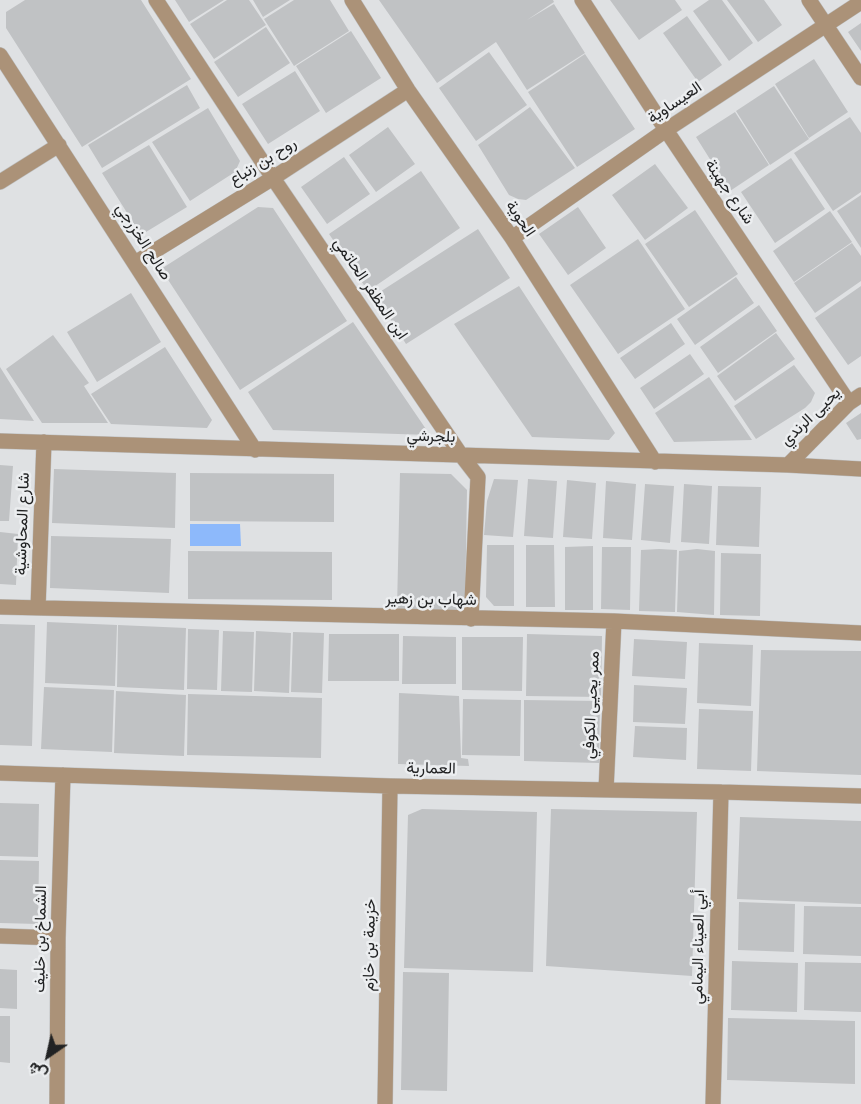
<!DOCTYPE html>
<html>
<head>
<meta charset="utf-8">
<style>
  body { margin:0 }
  #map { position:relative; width:861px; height:1104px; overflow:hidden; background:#dfe1e3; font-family:"DM Sans",Vazirmatn,sans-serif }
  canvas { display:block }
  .north { position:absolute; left:18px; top:1026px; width:60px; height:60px; -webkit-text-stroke:4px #eceef0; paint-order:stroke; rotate:214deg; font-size:16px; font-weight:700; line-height:24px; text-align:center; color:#212223 }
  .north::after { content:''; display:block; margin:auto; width:21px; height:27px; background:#212223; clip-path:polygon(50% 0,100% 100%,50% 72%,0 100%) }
</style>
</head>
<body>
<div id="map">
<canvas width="861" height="1104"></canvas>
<div class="north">ش</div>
</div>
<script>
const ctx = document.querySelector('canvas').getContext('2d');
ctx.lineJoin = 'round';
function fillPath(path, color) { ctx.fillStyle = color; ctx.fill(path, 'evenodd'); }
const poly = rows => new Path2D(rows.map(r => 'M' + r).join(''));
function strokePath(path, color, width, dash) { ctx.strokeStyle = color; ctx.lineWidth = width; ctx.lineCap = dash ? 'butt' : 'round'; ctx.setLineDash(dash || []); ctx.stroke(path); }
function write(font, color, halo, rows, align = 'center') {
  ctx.font = font + ' "DM Sans",Vazirmatn,sans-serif'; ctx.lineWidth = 5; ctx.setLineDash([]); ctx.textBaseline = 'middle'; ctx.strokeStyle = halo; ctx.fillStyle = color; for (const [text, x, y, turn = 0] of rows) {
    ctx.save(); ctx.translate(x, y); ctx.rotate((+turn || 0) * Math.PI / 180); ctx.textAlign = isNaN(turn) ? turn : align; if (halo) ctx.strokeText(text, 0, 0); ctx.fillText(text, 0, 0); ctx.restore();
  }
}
const water = poly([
  [190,524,240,524,241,546,190,546]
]);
const building = poly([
  [25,0,141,0,191,79,82,147,6,28,6,12],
  [175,0,224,0,189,22],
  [227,0,249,0,266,25,214,59,190,24],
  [253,0,290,0,263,17],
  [294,0,330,0,349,31,294,66,264,19],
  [379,0,553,0,554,2,527,20,554,4,585,53,527,90,496,42,437,83],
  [610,0,675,0,682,10,639,40],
  [709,0,722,0,753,43,729,61,693,11],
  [727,0,764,0,782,25,758,42],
  [687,16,722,65,698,82,663,33],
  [861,23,861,51,848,32],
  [266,27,290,63,238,97,214,62],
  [351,31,381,78,326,113,296,66],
  [489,52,527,105,476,141,439,88],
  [585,54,635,129,577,167,528,92],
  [814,59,848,112,809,138,775,84],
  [295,71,320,111,268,144,242,104],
  [187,85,200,108,102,168,88,145],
  [774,86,809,139,770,165,736,111],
  [530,107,575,168,526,200,518,199,509,195,478,145],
  [208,108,240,161,235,172,190,201,152,142],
  [735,112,769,165,730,191,696,137],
  [850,117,861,133,861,192,833,211,794,153],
  [388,127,415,164,376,192,349,155],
  [149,145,187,207,141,235,102,173],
  [344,157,370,194,327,224,301,187],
  [791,158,825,209,775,243,741,192],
  [655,164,688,208,645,240,612,195],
  [421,171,460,228,368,291,329,234],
  [861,195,861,248,837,211],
  [258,207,273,208,347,321,240,390,161,269],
  [578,207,606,248,568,275,539,234],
  [695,210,738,274,689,307,645,244],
  [830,211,852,242,794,282,773,251],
  [478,229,510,278,406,344,375,295],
  [638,239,685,309,618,354,570,285],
  [852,243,861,256,861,281,815,313,794,283],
  [736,277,754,303,695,345,677,319],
  [519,286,615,433,609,440,532,437,454,324],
  [861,286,861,356,848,365,815,318],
  [131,293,161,342,97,382,67,332],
  [759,305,777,331,718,373,700,347],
  [353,322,430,435,273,430,248,392],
  [671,323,685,344,635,379,620,358],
  [776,333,795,359,735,401,717,376],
  [53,335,89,383,84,386,108,423,42,423,6,369],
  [165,347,212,420,207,428,111,424,91,394],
  [690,354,704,374,654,409,640,388],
  [794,365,815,393,811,402,805,408,756,439,734,406],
  [0,367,34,421,0,419],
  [709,377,752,440,674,442,655,413],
  [861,413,861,439,857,440,846,423],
  [0,465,13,466,9,521,0,521],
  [54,469,176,473,175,528,52,523],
  [190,473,334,474,334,522,190,521],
  [400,473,451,474,467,490,465,610,397,609],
  [494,479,518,480,513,537,484,535,487,501],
  [528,479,557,481,553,538,524,536],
  [567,480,596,483,592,539,563,537],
  [606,481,636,484,632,540,603,538],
  [645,484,674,486,670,543,641,540],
  [684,484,712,486,709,544,681,542],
  [718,486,761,487,759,547,716,545],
  [0,532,18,534,16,585,0,584],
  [51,536,171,539,169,593,50,588],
  [487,545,514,545,514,606,494,606,486,597],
  [526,545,554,545,555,607,526,607],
  [593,546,593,610,565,610,565,547],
  [602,547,631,547,630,610,601,609],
  [659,549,677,550,675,612,639,611,641,550],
  [697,549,715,551,714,615,677,612,679,551],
  [188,551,332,552,332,600,188,599],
  [721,553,761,554,760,616,720,615],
  [47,622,117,625,115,686,45,683],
  [0,624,35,625,32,746,0,745],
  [118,625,186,628,184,690,117,687],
  [188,629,219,630,217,690,187,689],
  [223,631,254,632,252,692,221,691],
  [256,631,291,633,289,693,254,691],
  [293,632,324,633,322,693,291,692],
  [329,634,399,634,399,681,328,681],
  [527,634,602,636,601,697,526,696],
  [403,636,456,637,456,684,402,684],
  [462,637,523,637,522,691,462,690],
  [634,639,687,642,685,679,632,676],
  [699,643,753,645,751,706,697,703],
  [761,650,861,651,861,775,757,771],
  [634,685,687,688,685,724,633,722],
  [44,687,114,690,112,752,41,749],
  [116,691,186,695,184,756,114,753],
  [399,693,459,696,461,758,468,759,469,766,398,764],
  [188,694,322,698,321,758,187,755],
  [463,699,521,700,520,756,462,755],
  [524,700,600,701,599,763,524,761],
  [699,709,753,711,751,771,697,769],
  [635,726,687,728,686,760,633,757],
  [0,803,39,804,38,857,0,856],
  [422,809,537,812,533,972,404,968,408,815],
  [551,809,697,812,692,976,546,966],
  [740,817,861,821,861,904,737,899],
  [0,860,39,861,38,924,0,923],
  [739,902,795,904,794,952,738,950],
  [804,906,861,907,861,956,803,954],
  [732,961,798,963,797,1012,731,1010],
  [805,962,861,963,861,1012,804,1010],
  [0,969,17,970,17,1009,0,1008],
  [403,972,449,973,447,1091,401,1090],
  [0,1016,10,1016,10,1063,0,1062],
  [728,1018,855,1021,855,1084,727,1080]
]);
const minor = poly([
  [156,0,273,178,461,455,478,477,471,619],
  [352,0,408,90,512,238,655,462],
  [582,0,666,130,849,403],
  [809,0,861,78],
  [0,55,255,450],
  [0,182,59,145],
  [512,238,666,130,861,2],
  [135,263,273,178,408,90],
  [0,441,788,465,861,469],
  [788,465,849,403,861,395],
  [0,607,614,621,861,633],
  [38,608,44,442],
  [0,773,390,786,721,792,861,796],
  [606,790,614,621],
  [0,936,58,938],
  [57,1104,58,938,63,775],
  [385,1104,390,786],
  [713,1104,721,792]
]);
const streetNames = [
  ["العيساوية",675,103,-34],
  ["روح بن زنباع",263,162,-32],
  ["شارع جهينة",729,192,56],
  ["الحوية",520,219,56],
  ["صالح الخزرجي",143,242,57],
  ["ابن المظفر الحاتمي",370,289,56],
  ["يحيى الرندي",811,417,-44],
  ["بلجرشي",431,437,2],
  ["شارع المحاوشية",23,524,-88],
  ["شهاب بن زهير",431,600,1],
  ["ممر يحيى الكوفي",592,705,-87],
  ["العمارية",431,769,1],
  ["الشماخ بن خليف",41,939,-89],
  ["خزيمة بن خازم",370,945,-89],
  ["أبي العيناء اليمامي",699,947,-89]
];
fillPath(water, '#8db9fb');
fillPath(building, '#c0c2c4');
strokePath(minor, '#bdbfc0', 16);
strokePath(minor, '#ab9278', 15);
write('16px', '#212223', '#eceef0', streetNames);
</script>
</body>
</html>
